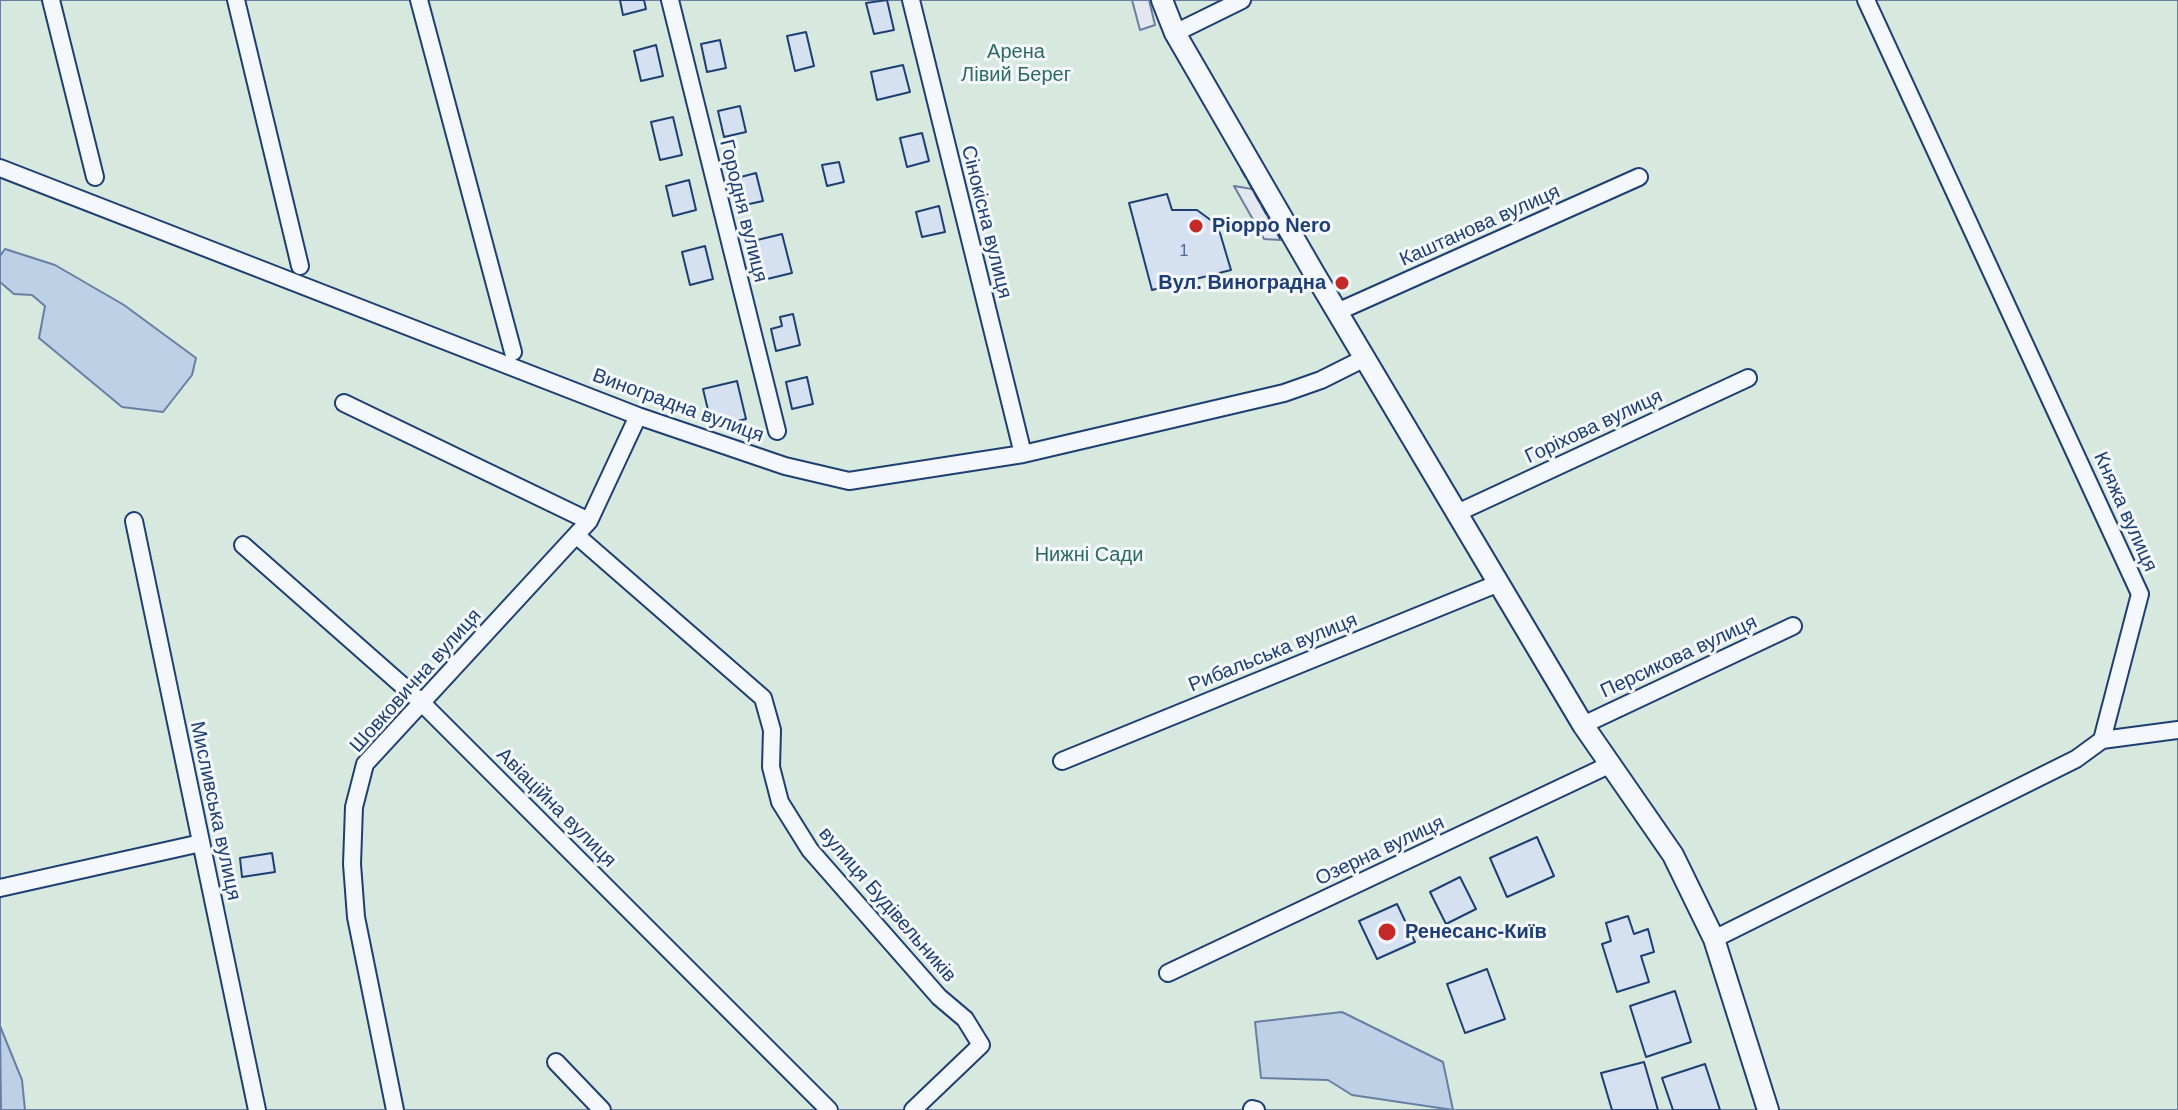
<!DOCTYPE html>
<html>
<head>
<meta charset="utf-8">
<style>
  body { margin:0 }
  canvas { display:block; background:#f4f7fb }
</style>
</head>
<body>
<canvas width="2178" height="1110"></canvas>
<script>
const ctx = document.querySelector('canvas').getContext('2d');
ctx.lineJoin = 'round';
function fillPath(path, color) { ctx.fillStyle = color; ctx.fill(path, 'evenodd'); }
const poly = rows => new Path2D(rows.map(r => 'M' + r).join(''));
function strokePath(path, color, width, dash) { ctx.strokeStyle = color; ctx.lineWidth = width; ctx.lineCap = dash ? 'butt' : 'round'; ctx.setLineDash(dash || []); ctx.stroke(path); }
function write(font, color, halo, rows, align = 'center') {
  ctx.font = font + ' Helvetica,sans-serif'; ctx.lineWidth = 6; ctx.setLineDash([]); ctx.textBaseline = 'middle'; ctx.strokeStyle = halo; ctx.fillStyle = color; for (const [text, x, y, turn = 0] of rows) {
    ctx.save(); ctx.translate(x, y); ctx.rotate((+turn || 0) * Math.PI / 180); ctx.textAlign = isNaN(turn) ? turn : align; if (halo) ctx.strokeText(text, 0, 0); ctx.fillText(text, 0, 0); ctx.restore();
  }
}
const green = poly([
  [0,0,2178,0,2178,1110,0,1110,0,0]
]);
const parking = poly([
  [1132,0,1149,0,1155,25,1140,30,1132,0],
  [1234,186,1252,189,1281,240,1264,239,1234,186]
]);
const water = poly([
  [5,249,55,265,124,305,196,358,192,375,163,412,122,407,39,338,45,306,32,295,14,294,0,282,0,256,5,249],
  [1342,1012,1443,1062,1453,1110,1352,1095,1328,1080,1261,1078,1255,1022,1342,1012],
  [0,1026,22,1080,25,1110,1,1110,0,1026]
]);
const building = poly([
  [620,0,644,0,646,9,623,15,620,0],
  [887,0,894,30,874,34,866,3,887,0],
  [806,32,814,66,795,71,787,36,806,32],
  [720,40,726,68,707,72,701,44,720,40],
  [656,45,663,76,641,81,634,51,656,45],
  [903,65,910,92,877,100,871,72,903,65],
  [740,106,746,132,724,137,718,111,740,106],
  [673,117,682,155,660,160,651,122,673,117],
  [922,133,929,161,907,167,900,138,922,133],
  [839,162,844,182,827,186,822,165,839,162],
  [756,173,763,201,740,206,733,179,756,173],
  [689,180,696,210,673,216,666,186,689,180],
  [1167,194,1172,210,1197,210,1212,221,1220,233,1231,270,1152,290,1129,203,1167,194],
  [939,206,945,232,922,237,916,212,939,206],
  [782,234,792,273,759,281,749,242,782,234],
  [705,246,713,279,690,285,682,252,705,246],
  [793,314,800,345,776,351,771,329,782,326,780,317,793,314],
  [807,377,813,404,792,409,786,382,807,377],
  [737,381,746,419,712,427,703,389,737,381],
  [1537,837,1554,876,1507,897,1490,858,1537,837],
  [272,853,275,872,242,877,240,858,272,853],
  [1460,877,1476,909,1446,924,1430,892,1460,877],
  [1397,904,1415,942,1377,959,1359,921,1397,904],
  [1628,916,1634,934,1648,929,1654,952,1641,956,1649,982,1617,992,1602,944,1611,941,1606,923,1628,916],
  [1487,969,1505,1019,1465,1033,1447,984,1487,969],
  [1675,991,1691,1042,1646,1057,1630,1006,1675,991],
  [1644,1062,1658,1110,1612,1110,1601,1073,1644,1062],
  [1705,1064,1720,1110,1673,1110,1662,1078,1705,1064]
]);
const minor = poly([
  [51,0,95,177],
  [236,0,300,266],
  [419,0,513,352],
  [670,0,777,431],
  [911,0,1023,454],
  [1175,33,1242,0],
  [0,168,638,416,785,466,849,481,1023,454,1284,393,1321,380,1365,358],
  [1337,312,1639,177],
  [344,403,589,521],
  [1457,513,1748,378],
  [134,521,257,1110],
  [576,535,763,698,772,730,771,767,780,802,810,850,939,997,965,1019,981,1045,913,1110],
  [243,545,420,701,829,1110],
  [1583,725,1793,626],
  [2102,740,2178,730],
  [1062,761,1499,583],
  [0,888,201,843],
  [1714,939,2076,759,2102,740,2140,594,1866,0],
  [1168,973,1609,765],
  [556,1062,602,1110],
  [1252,1109,1256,1110],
  [395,1110,356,917,352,864,354,807,365,764,589,521,638,416]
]);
const tertiary = poly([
  [1162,0,1175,33,1314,273,1583,725,1673,855,1714,939,1768,1110]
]);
const fence = poly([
  [1241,169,1281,240]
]);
const markers = [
  [1196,226,8,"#c62828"],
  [1342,283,8,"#c62828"],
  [1387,932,10,"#c62828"]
];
const numberNames = [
  ["1",1184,252]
];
const parkNames = [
  ["Арена",1016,52],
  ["Лівий Берег",1016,75],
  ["Нижні Сади",1089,555]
];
const streetNames = [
  ["Городня вулиця",743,211,76],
  ["Сінокісна вулиця",986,222,76],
  ["Каштанова вулиця",1480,226,-24],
  ["Виноградна вулиця",678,406,20],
  ["Горіхова вулиця",1594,427,-25],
  ["Княжа вулиця",2125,512,66],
  ["Рибальська вулиця",1273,653,-22],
  ["Персикова вулиця",1679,657,-25],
  ["Шовковична вулиця",416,681,-48],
  ["Авіаційна вулиця",556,808,45],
  ["Мисливська вулиця",215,811,78],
  ["Озерна вулиця",1380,851,-25],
  ["вулиця Будівельників",887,905,49]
];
const poiNames = [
  ["Pioppo Nero",1212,226],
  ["Вул. Виноградна",1326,283,"right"],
  ["Ренесанс-Київ",1405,932]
];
fillPath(green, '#d7e8df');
strokePath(green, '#687fa3', 2);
fillPath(parking, '#e3e8f0');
strokePath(parking, '#687fa3', 2);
fillPath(water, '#bed0e5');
strokePath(water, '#687fa3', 2);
fillPath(building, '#d5e0f0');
strokePath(building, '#1d3f73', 2);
strokePath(minor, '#1d3f73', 20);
strokePath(tertiary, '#1d3f73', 24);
strokePath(minor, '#f4f7fb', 16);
strokePath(tertiary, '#f4f7fb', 20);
strokePath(fence, '#1d3f73', 2, [10, 4]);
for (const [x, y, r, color] of markers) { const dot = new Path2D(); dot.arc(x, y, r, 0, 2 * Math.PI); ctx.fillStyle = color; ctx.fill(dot); strokePath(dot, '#f4f7fb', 3); }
write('16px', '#4b6792', null, numberNames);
write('20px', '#2c6c60', '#f4f7fb', parkNames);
write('20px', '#1d3f73', '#f4f7fb', streetNames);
write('bold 20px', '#1d3f73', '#f4f7fb', poiNames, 'left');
</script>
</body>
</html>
